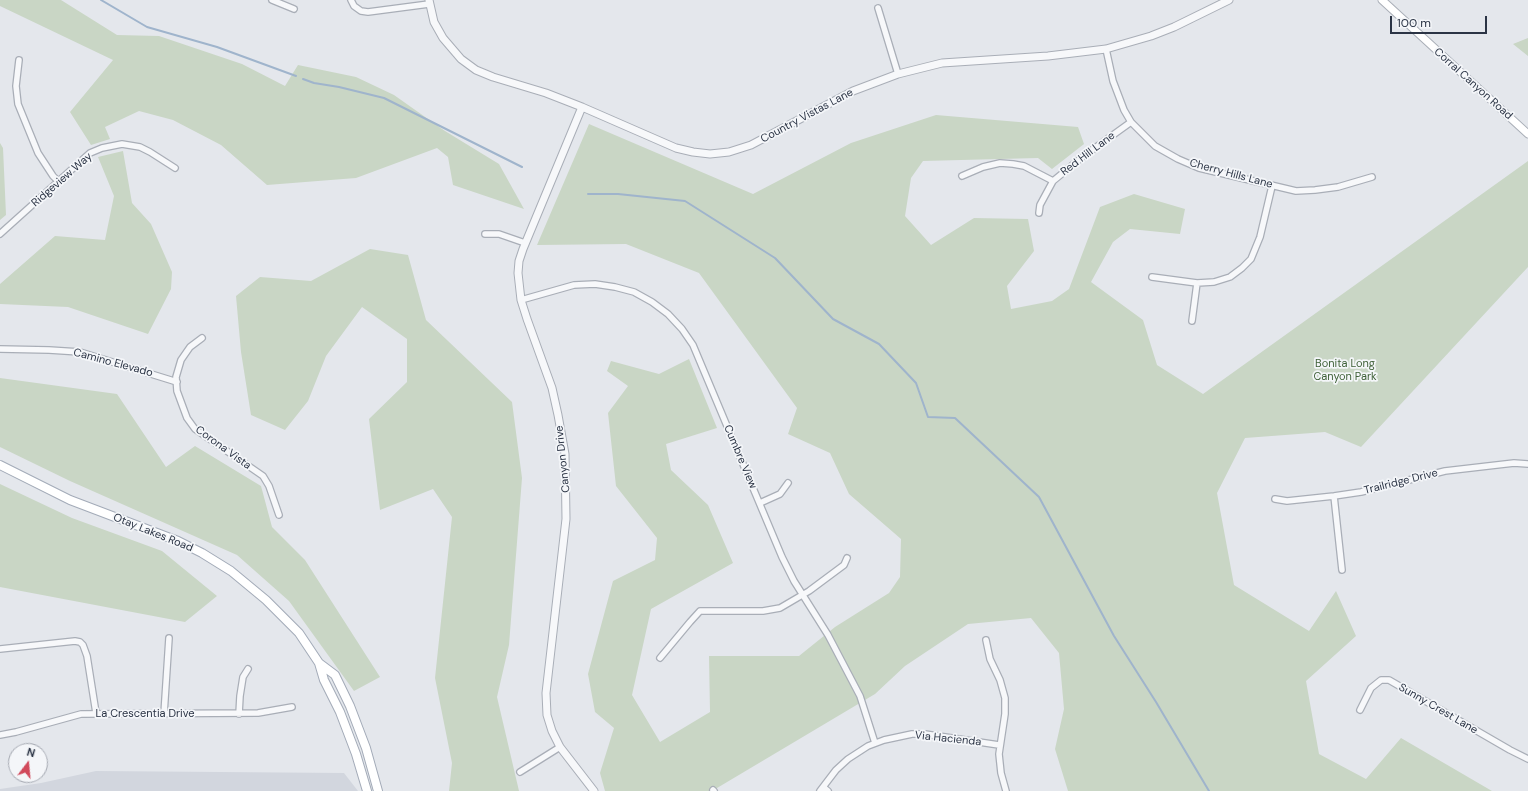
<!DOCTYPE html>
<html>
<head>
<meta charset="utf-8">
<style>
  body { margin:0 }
  #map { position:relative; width:1528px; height:791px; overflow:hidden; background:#e4e7ec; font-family:"DM Sans",sans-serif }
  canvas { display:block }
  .north { position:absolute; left:8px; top:743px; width:40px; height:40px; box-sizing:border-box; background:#f4f6f9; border:1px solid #a4a8b1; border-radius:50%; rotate:16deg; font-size:11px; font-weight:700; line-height:16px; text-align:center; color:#2b3445 }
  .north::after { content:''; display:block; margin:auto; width:14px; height:18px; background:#d1495b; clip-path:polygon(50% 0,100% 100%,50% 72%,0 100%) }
  .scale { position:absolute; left:1390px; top:16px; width:97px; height:18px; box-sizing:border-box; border:2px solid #2b3445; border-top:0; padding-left:5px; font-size:12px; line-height:14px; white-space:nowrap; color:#2b3445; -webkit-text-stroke:3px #f4f6f9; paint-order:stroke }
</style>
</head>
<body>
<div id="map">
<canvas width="1528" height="791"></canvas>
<div class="north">N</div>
<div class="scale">100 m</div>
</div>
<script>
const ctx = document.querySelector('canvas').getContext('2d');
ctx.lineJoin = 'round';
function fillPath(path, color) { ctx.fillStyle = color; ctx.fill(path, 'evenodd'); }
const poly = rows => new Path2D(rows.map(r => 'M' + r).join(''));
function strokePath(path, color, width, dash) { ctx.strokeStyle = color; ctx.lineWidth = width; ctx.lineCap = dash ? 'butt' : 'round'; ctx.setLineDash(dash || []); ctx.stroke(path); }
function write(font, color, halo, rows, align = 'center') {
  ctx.font = font + ' "DM Sans",sans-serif'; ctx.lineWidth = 3.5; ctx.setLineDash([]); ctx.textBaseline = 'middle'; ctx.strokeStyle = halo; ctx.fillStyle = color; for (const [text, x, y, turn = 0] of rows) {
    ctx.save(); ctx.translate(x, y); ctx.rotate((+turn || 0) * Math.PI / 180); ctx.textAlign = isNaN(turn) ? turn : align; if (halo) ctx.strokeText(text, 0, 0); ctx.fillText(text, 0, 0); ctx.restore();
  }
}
const built = poly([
  [96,771,344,773,358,791,0,791,0,789,41,783]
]);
const green = poly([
  [0,0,61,0,117,35,159,36,242,64,285,86,298,65,356,77,394,95,445,131,499,164,524,209,453,185,448,157,437,148,356,178,267,185,221,145,173,120,139,111,105,127,110,139,91,145,70,112,113,60,0,6],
  [1528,38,1528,56,1513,44],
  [936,115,1078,127,1084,144,1052,169,1038,158,923,161,911,178,905,216,931,245,974,218,1028,219,1034,251,1007,286,1011,309,1052,301,1069,289,1100,207,1134,194,1185,209,1180,234,1130,229,1113,242,1091,282,1143,320,1157,365,1203,394,1528,161,1528,267,1361,447,1325,432,1245,438,1217,493,1234,585,1309,631,1336,591,1356,636,1306,681,1319,754,1366,779,1401,738,1492,791,1068,791,1055,749,1064,709,1059,653,1031,618,968,624,905,666,875,694,712,791,605,791,600,773,614,728,595,712,588,674,613,581,655,560,657,538,616,486,608,413,628,386,607,371,611,361,659,374,689,359,717,428,666,444,671,470,708,505,733,563,651,609,632,695,660,742,710,712,709,656,799,656,835,627,889,593,900,577,901,539,849,494,830,453,788,434,797,408,699,273,626,244,537,245,589,124,753,194,851,143],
  [0,143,3,148,6,215,0,220],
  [123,151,132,203,151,224,172,272,171,289,148,334,68,307,0,304,0,284,55,236,105,240,114,196,98,157],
  [370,249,408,255,426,320,512,402,522,478,509,645,497,697,519,791,449,791,452,763,435,678,452,517,433,489,380,510,369,419,407,382,407,339,362,307,326,356,308,401,285,430,251,415,241,352,236,296,260,277,311,281],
  [0,378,117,394,166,467,195,446,261,486,272,527,305,560,380,677,354,691,289,601,237,555,70,481,0,447],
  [0,484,72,518,162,551,217,596,185,622,0,587]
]);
const stream = poly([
  [101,0,147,27,217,47,296,76],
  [303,79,314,83,339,87,384,98,522,167],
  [588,194,618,194,685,201,775,258,833,319,879,344,916,383,928,417,955,418,1039,497,1114,636,1156,702,1209,791]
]);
const minor = poly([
  [272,0,294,9],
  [351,0,354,6,361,11,368,12,429,4],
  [878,8,898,74],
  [1106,49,1113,81,1124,110,1131,122,1155,146,1178,159,1199,168,1296,191,1315,190,1338,187,1372,177],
  [19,60,16,86,18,104,38,153,53,176,59,182],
  [962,176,983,167,1000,163,1013,164,1024,166,1053,181],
  [1039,213,1040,205,1053,181,1081,158,1131,122],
  [0,234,90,153,102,148,122,144,140,147,150,152,175,168],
  [485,234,499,234,525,243],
  [1152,277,1197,283,1214,282,1230,277,1242,268,1251,259,1260,237,1272,186],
  [521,300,574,285,595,284,615,287,634,292,652,302,668,314,682,329,693,345,782,557,794,581,828,635,860,696,875,743],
  [1192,321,1197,283],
  [202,338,190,347,181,360,176,377,177,391,187,418,195,429,263,476,269,486,279,515],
  [0,349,49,350,80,352,177,382],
  [1334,496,1342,570],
  [1275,499,1287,501,1334,496,1361,492,1445,471,1514,463,1528,464],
  [760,503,780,494,788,483],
  [986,640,990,659,1000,680,1005,698,1005,714,999,754,1001,773,1006,791],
  [0,649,75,641,80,642,83,645,87,656,96,713],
  [660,658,690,622,700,611,763,611,780,608,809,591,844,565,847,558],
  [1360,710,1371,688,1381,680,1389,680,1510,750,1528,759],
  [164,714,169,638],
  [239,714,240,696,243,677,248,669],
  [0,735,16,732,81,714,258,713,292,707],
  [520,772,560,747],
  [823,787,828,791],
  [713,790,714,791],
  [820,791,836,770,848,759,868,746,884,740,912,734,925,734,999,745]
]);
const tertiary = poly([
  [429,0,434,22,443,38,461,59,476,70,493,77,546,93,582,107,676,148,693,152,710,154,729,152,751,145,853,91,898,74,942,63,1048,56,1106,49,1151,36,1174,27,1229,0],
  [582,107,523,249,519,261,518,273,521,300,527,319,552,388,558,415,565,454,566,519,546,693,547,715,552,731,560,747,594,791]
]);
const secondary = poly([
  [1382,0,1528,134]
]);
const primary = poly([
  [0,465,70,500,178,541,202,553,231,571,266,600,299,633,319,663,324,680,340,712,356,754,367,791],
  [319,663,335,675,350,706,366,748,378,791]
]);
const streetNames = [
  ["Corral Canyon Road",1473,84,42],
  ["Country Vistas Lane",807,116,-28],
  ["Red Hill Lane",1088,154,-37],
  ["Cherry Hills Lane",1231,174,15],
  ["Ridgeview Way",62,180,-41],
  ["Camino Elevado",113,363,15],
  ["Corona Vista",223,448,36],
  ["Cumbre View",740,457,67],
  ["Canyon Drive",563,459,-96],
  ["Trailridge Drive",1401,482,-14],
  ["Otay Lakes Road",153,533,22],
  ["Sunny Crest Lane",1438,709,30],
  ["La Crescentia Drive",145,714],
  ["Via Hacienda",948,739,6]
];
const parkNames = [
  ["Bonita Long",1345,364],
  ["Canyon Park",1345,377]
];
fillPath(built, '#d2d6de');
fillPath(green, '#c9d6c5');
strokePath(stream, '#9fb4cc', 2);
strokePath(minor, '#a9aeb7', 8);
strokePath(tertiary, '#a9aeb7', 9);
strokePath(secondary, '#a9aeb7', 9);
strokePath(primary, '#a3abb8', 10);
strokePath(minor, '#f7f8fa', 5.5);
strokePath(tertiary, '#f7f8fa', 7);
strokePath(secondary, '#fff', 7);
strokePath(primary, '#fff', 8);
write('11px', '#2b3445', '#f4f6f9', streetNames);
write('11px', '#3f6138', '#f4f6f9', parkNames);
</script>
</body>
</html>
